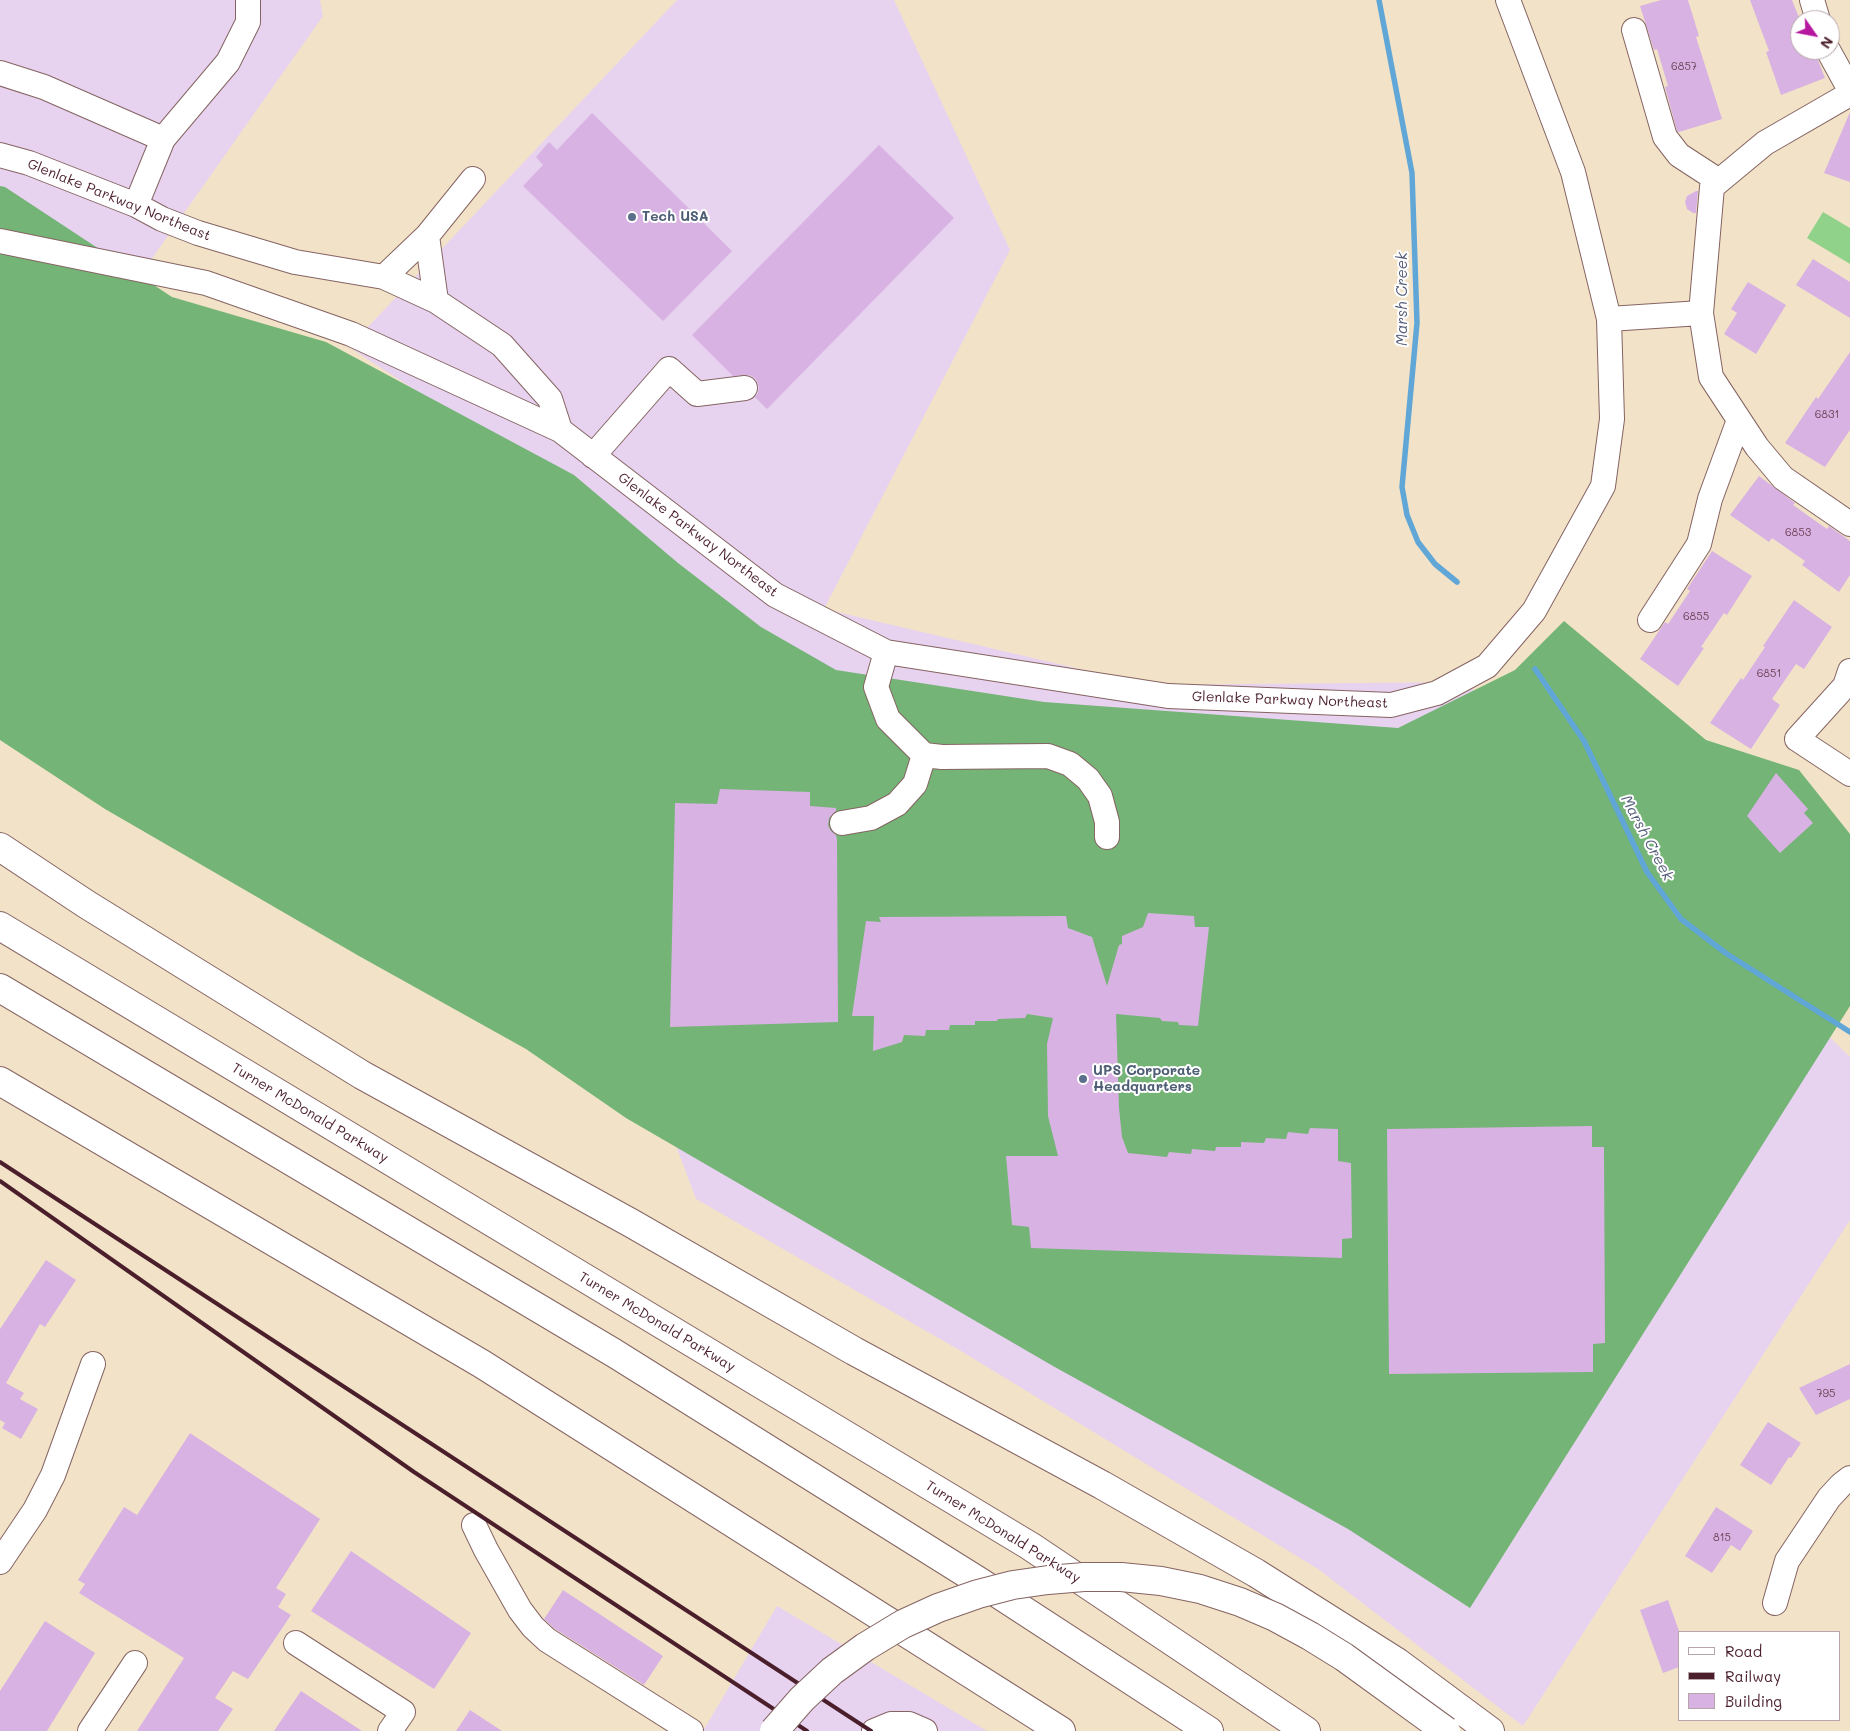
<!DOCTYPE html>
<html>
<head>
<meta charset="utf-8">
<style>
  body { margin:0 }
  #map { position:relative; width:1850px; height:1731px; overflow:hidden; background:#f2e3c8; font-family:Mali,sans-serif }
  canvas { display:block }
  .legend { position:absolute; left:1678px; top:1631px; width:162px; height:90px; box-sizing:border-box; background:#fff; border:1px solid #b7a5aa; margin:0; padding:6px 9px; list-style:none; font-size:15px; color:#4a1f2b }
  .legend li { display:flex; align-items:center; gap:10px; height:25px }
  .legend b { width:25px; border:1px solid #b7a5aa }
  .north { position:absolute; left:1790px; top:10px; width:50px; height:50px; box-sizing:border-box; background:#fff; border:1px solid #b7a5aa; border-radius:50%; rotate:123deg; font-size:14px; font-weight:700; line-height:20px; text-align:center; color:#4a1f2b }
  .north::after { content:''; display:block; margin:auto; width:18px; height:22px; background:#b5179e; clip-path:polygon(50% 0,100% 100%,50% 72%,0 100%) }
</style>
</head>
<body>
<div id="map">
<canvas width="1850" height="1731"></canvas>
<ul class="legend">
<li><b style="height:6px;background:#fff"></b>Road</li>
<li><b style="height:6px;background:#4a1f2b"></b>Railway</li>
<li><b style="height:14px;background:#d8b2e2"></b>Building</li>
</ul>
<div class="north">N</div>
</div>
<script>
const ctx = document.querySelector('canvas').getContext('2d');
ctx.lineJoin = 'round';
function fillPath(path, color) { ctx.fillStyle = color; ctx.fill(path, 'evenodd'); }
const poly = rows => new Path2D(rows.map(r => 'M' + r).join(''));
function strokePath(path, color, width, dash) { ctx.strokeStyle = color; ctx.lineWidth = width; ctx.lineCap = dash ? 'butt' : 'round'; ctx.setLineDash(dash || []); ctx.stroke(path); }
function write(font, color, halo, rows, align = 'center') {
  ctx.font = font + ' Mali,sans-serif'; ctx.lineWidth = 4; ctx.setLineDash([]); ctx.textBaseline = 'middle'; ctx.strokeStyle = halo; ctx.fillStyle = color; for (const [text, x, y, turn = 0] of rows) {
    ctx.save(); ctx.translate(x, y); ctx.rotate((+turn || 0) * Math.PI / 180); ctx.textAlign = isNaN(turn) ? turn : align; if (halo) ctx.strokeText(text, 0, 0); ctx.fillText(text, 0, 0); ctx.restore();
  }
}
const built = poly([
  [0,0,320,0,323,16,0,474],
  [677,0,894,0,1010,250,824,609,1148,685,1465,682,1850,1057,1850,1220,1523,1726,1318,1569,961,1351,696,1199,666,1119,655,546,349,347],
  [777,1606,987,1731,703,1731]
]);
const green = poly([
  [1823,212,1850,228,1850,264,1807,238]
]);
const forest = poly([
  [0,186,5,187,172,297,326,342,574,475,678,563,761,627,836,670,1044,702,1398,728,1515,670,1564,621,1706,740,1799,770,1850,834,1850,1006,1470,1608,1348,1529,1053,1366,626,1118,526,1049,359,956,105,809,0,740]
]);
const stream = poly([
  [1379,0,1412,173,1417,323,1402,487,1407,515,1418,542,1435,564,1457,582],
  [1535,669,1584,741,1647,872,1681,919,1727,954,1850,1032]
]);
const building = poly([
  [1661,0,1688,0,1699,36,1696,37,1722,119,1679,132,1677,131,1665,87,1668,86,1657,49,1654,50,1640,6],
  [1750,0,1792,0,1800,20,1800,50,1814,50,1825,78,1781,95,1766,52,1769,51],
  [1850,112,1850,182,1824,173],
  [592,113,732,251,663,321,523,186,543,165,536,157,549,142,557,150],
  [879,145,954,218,767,409,755,397,758,393,759,387,756,379,750,375,733,376,692,335],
  [1696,191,1698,191,1696,213,1693,213,1687,209,1685,202,1687,196],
  [1813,259,1850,282,1850,318,1796,285],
  [1748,282,1786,305,1756,354,1724,334,1737,313,1731,309],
  [1850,352,1850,430,1825,467,1785,443,1816,397,1818,399],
  [1759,476,1795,503,1793,505,1827,529,1829,526,1850,541,1850,575,1839,592,1802,565,1805,561,1772,538,1769,542,1730,515],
  [1712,551,1752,576,1727,615,1724,613,1701,647,1704,648,1678,686,1640,659,1665,622,1668,624,1690,591,1687,589],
  [1794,600,1832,627,1804,669,1796,664,1772,699,1780,705,1751,749,1710,723,1741,678,1743,680,1765,647,1763,646],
  [1776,773,1808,809,1804,813,1813,823,1780,853,1747,816],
  [720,789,810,792,810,806,836,808,836,811,829,818,828,825,831,831,836,835,837,839,838,1022,670,1027,675,803,717,804],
  [1148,913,1194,916,1195,927,1209,927,1198,1026,1179,1025,1178,1022,1162,1021,1160,1018,1116,1014,1119,1108,1122,1137,1128,1153,1167,1157,1169,1152,1191,1154,1192,1149,1215,1151,1216,1147,1241,1147,1241,1142,1264,1143,1266,1138,1286,1139,1288,1132,1308,1134,1310,1128,1338,1129,1338,1161,1351,1163,1352,1238,1342,1239,1342,1258,1031,1248,1029,1227,1012,1225,1006,1156,1058,1156,1048,1116,1047,1044,1053,1018,1027,1014,1025,1018,998,1019,997,1021,975,1021,975,1025,950,1025,949,1030,926,1030,925,1036,904,1035,902,1042,873,1051,874,1016,852,1016,866,921,881,922,879,917,1066,916,1068,928,1092,937,1107,986,1119,945,1122,944,1122,936,1143,927],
  [1592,1126,1592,1147,1604,1147,1605,1343,1593,1344,1593,1372,1389,1374,1387,1129],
  [46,1260,76,1280,45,1327,40,1324,6,1383,24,1393,20,1399,38,1409,21,1439,2,1428,5,1423,0,1420,0,1329],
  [1850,1364,1850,1399,1816,1415,1799,1388],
  [1768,1422,1801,1443,1791,1458,1789,1457,1771,1485,1740,1465],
  [190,1433,320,1519,276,1588,286,1594,278,1607,291,1615,248,1679,233,1671,215,1698,233,1709,218,1731,137,1731,184,1658,79,1593,85,1584,78,1580,124,1507,137,1515],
  [1716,1507,1753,1531,1740,1551,1731,1545,1712,1573,1685,1556],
  [351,1551,471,1633,434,1689,311,1611],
  [563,1590,663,1656,644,1685,555,1629,544,1619],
  [1668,1600,1679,1631,1679,1667,1663,1673,1640,1610],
  [45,1621,95,1653,47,1731,0,1731,0,1691],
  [301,1691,362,1731,274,1731],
  [470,1710,502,1731,456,1731]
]);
const minor = poly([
  [1812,0,1818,20],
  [1634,30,1665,137,1679,155,1719,181],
  [1828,50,1850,90],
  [0,73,44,87,163,139],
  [1850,94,1765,143,1712,187,1701,313,1711,377,1757,447,1783,478,1850,524],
  [0,155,29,163,136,205,162,219,198,233,295,262,384,277,436,301,502,345,550,399,560,430],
  [136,205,163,139,228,62,248,22,248,0],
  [427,236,436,301],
  [0,241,206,283,351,334,560,430,775,595,886,652,1168,696,1391,705,1437,693,1487,666,1534,611,1603,486,1612,419,1609,319,1573,172,1508,0],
  [384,277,427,236,473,179],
  [1609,319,1701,313],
  [593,456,669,369,697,394,745,388],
  [1650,620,1699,544,1710,499,1739,420],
  [886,652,876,687,888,719,924,755,942,757,1048,756,1070,764,1088,779,1100,796,1107,822,1107,837],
  [1850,671,1845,686,1797,739,1850,774],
  [842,823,871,818,897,804,915,784,924,755],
  [474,1525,486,1550,520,1610,533,1627,547,1640,691,1731],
  [0,1562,35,1510,53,1475,93,1364],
  [1775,1603,1787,1561,1829,1498,1841,1485,1850,1478],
  [296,1643,403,1712,390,1731],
  [90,1731,135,1663],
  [874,1731,891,1724,909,1724,925,1731]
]);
const highway = poly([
  [0,847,86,904,362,1075,631,1223,854,1351,1102,1485,1256,1573,1397,1662,1490,1731],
  [0,926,1030,1546,1306,1731],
  [0,988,614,1353,980,1582,1209,1731],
  [0,1081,482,1364,1061,1731]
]);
const rail = poly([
  [0,1162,871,1731],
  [0,1181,414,1472,807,1731]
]);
const highwayBridge = poly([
  [774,1731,802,1699,832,1671,865,1647,903,1624,938,1608,978,1594,1013,1585,1048,1580,1084,1577,1121,1577,1161,1581,1200,1589,1240,1602,1275,1617,1310,1636,1344,1657,1446,1731]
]);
const markers = [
  [632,217,5,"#5c6f8a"],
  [1083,1079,5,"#5c6f8a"]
];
const numberNames = [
  ["6857",1684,67],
  ["6831",1827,415],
  ["6853",1798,533],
  ["6855",1696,617],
  ["6851",1769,674],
  ["795",1826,1394],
  ["815",1722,1538]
];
const streetNames = [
  ["Glenlake Parkway Northeast",119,200,22],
  ["Glenlake Parkway Northeast",698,535,37],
  ["Glenlake Parkway Northeast",1290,700,2],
  ["Turner McDonald Parkway",310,1113,31],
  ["Turner McDonald Parkway",657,1322,31],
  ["Turner McDonald Parkway",1003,1532,32]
];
const serviceNames = [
  ["Tech USA",642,217],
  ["UPS Corporate",1093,1071],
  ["Headquarters",1093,1087]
];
const waterNames = [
  ["Marsh Creek",1402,299,-90],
  ["Marsh Creek",1647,838,62]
];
fillPath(built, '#e7d2ef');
fillPath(green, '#91d28a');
fillPath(forest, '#74b476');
strokePath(stream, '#60a6d6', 5.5);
fillPath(building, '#d8b2e2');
strokePath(minor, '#856462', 26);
strokePath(highway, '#856462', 30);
strokePath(minor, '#fff', 24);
strokePath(highway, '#fff', 28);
strokePath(rail, '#4a1f2b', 4);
strokePath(highwayBridge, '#856462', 30, []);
strokePath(highwayBridge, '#fff', 28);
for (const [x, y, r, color] of markers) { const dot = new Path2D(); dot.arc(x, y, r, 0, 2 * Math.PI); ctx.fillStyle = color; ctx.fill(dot); strokePath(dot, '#fff', 2); }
write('11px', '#6e4459', null, numberNames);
write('14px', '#4a1f2b', '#fff', streetNames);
write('bold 14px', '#4e5e75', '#fff', serviceNames, 'left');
write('italic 15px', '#545c78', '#fff', waterNames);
</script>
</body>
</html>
